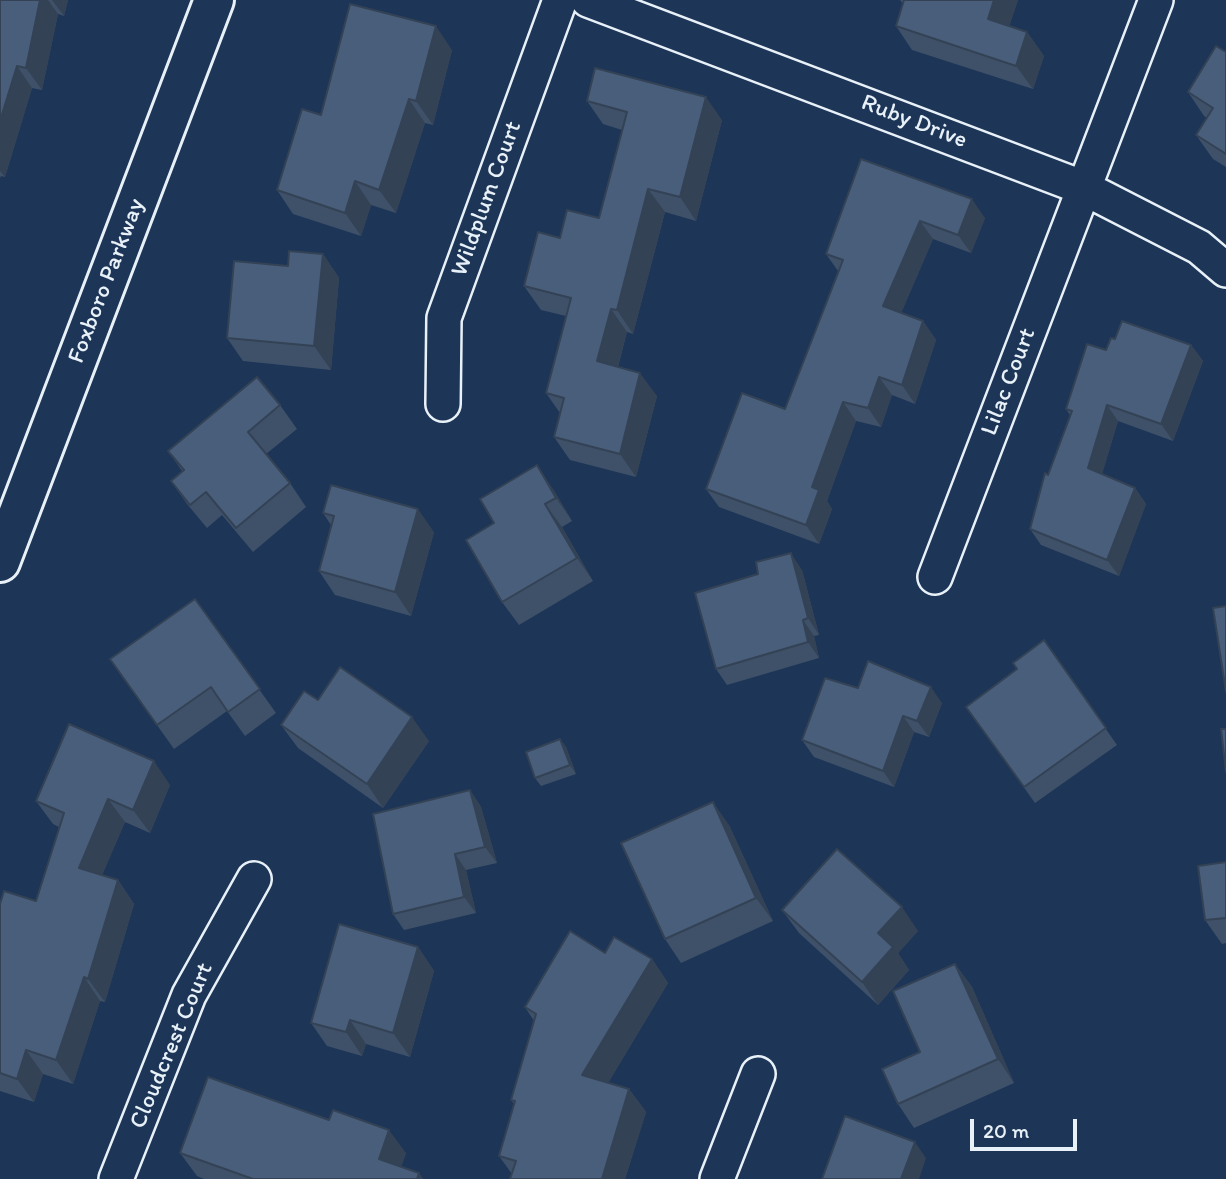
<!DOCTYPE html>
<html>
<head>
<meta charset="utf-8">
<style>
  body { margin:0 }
  #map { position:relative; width:1226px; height:1179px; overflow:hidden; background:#1d3557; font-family:Itim,sans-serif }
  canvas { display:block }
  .scale { position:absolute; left:970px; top:1119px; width:107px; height:32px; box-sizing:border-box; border:4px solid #e8f1f8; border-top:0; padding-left:9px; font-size:21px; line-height:24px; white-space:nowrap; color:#e8f1f8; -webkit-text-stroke:5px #1d3557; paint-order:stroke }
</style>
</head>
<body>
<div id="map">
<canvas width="1226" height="1179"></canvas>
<div class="scale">20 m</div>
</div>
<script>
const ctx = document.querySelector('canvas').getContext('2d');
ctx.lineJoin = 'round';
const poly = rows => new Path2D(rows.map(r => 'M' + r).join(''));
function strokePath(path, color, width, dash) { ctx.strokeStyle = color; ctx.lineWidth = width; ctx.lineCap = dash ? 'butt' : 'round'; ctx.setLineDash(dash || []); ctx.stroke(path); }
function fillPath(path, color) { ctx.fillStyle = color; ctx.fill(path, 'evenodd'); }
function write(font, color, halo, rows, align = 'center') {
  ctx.font = font + ' Itim,sans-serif'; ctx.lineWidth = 6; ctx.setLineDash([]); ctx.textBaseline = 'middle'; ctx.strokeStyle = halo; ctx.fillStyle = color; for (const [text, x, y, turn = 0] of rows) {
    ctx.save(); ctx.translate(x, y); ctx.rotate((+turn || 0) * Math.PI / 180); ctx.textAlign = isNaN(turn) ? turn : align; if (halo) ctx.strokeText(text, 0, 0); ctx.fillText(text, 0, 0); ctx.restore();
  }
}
const street = poly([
  [588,0,1084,188,1199,247,1226,270],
  [443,404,444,318,560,0],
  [935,577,1156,0],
  [116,1179,189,995,254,879],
  [717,1179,758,1074]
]);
const secondary = poly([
  [0,562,214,0]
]);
const wall = poly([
  [0,0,68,0,64,16,58,14,42,90,32,88,5,177,1,176,0,178],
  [900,0,1018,0,1009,26,1027,32,1044,56,1033,89,912,50,896,26,903,4],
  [452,50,433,125,425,123,396,213,371,205,361,236,293,214,277,190,321,115],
  [1226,52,1226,167,1213,159,1196,135,1207,118,1204,116,1188,92],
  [587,101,722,120,696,221,665,212,633,334,627,332,618,367,657,396,636,477,570,460,554,437,560,413,546,393,566,316,541,310,524,286,560,238,599,218,622,130,603,124],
  [861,159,985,218,971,253,933,239,901,313,923,321,936,340,915,404,892,395,881,427,856,421,827,501,832,509,819,544,719,507,706,489,785,409,838,271,826,254],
  [323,254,339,278,331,370,243,361,227,338,288,266],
  [1191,345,1203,361,1173,441,1118,421,1102,474,1135,488,1146,504,1119,576,1041,545,1030,529,1048,475,1070,415,1066,409],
  [280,405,297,429,266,454,290,483,306,507,253,552,222,515,207,528,187,504,171,481,182,471,168,451],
  [553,489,572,521,562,527,593,581,519,625,502,602,466,540],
  [323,513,434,532,411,616,335,595,319,571,331,525],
  [802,570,819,635,814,636,819,658,727,685,716,669],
  [195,599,276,713,245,736,227,711,174,749,110,659],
  [1044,640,1117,745,1035,803,966,707,1017,669],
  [858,688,942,703,929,737,914,732,894,787,814,757,802,740],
  [318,700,429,741,383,808,298,748,281,725],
  [560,739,566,747,576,774,541,786,535,778],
  [170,785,150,833,125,822,102,875,118,880,134,904,105,1002,100,1001,73,1084,43,1074,34,1102,0,1091,0,904,36,901,59,827,53,824,36,801],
  [470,790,481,807,497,863,466,870,476,913,404,930,393,914],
  [729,825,773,921,681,963,665,939],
  [1226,862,1226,943,1222,944,1205,920],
  [782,910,918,931,898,953,909,970,878,1005,799,933],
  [418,947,434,971,410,1057,366,1044,362,1056,327,1046,311,1023],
  [605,953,652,959,668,983,608,1083,629,1089,646,1112,625,1179,510,1179,512,1174,499,1156,514,1104,511,1100,534,1021,525,1007],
  [955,964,972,987,1014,1083,914,1128,898,1104,920,1052],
  [329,1120,406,1153,401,1167,419,1173,423,1179,204,1179,197,1176,180,1153]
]);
const shadedWall = poly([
  [40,0,48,0,58,14,42,90,26,68],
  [52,0,68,0,64,16],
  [994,0,1018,0,1004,43,988,19],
  [436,26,452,50,433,125,416,101],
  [1027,32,1044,56,1033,89,1016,66],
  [17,66,32,88,5,177,0,171,0,121],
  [706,97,722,120,696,221,680,197],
  [409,99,425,123,396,213,379,190],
  [355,181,371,205,361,236,345,213],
  [648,189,665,212,633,334,617,310],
  [972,199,985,218,971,253,958,235],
  [920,221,933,239,896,325,883,306],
  [323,254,339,278,331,370,314,346],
  [611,309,627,332,613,384,597,361],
  [923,321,936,340,915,404,902,385],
  [1191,345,1203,361,1173,441,1161,424],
  [640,373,657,396,636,477,620,454],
  [879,377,892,395,881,427,868,408],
  [843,402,856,421,827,501,832,509,819,544,806,525,812,487],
  [1107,405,1118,421,1099,484,1088,468],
  [537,465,553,489,572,521,556,498],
  [1135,488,1146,504,1119,576,1107,560],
  [545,504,562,527,593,581,577,558],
  [418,509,434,532,411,616,395,592],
  [791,553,802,570,819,635,808,618],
  [803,620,814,636,819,658,808,642],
  [931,687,942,703,929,737,917,721],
  [903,716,914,732,894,787,883,771],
  [412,717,429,741,383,808,367,784],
  [560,739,566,747,576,774,570,765],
  [154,761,170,785,150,833,133,810],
  [470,790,481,807,497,863,485,847],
  [108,799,125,822,95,892,79,868],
  [713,802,729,825,773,921,756,898],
  [455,854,466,870,476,913,464,897],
  [118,880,134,904,105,1002,88,979],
  [902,907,918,931,898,953,909,970,878,1005,862,982,878,933],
  [418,947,434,971,410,1057,393,1033],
  [652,959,668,983,599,1098,582,1075],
  [955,964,972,987,1014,1083,998,1059],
  [84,977,100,1001,73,1084,56,1060],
  [350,1020,366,1044,362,1056,346,1032],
  [26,1050,43,1074,34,1102,17,1079],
  [629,1089,646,1112,625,1179,602,1179],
  [389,1130,406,1153,397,1179,379,1159],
  [915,1142,926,1158,919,1179,901,1179],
  [419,1173,423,1179,417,1179]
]);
const building = poly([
  [0,0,40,0,26,68,17,66,0,121,0,0],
  [904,0,994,0,988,19,1027,32,1016,66,896,26,904,0],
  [350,4,436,26,416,101,409,99,379,190,355,181,345,213,277,190,302,109,321,115,350,4],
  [1216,46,1226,52,1226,154,1196,135,1213,108,1188,92,1216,46],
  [595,68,706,97,680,197,648,189,617,310,611,309,597,361,640,373,620,454,554,437,564,398,546,393,571,298,524,286,538,232,560,238,567,210,599,218,627,112,587,101,595,68],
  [861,159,972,199,958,235,920,221,883,306,923,321,902,385,879,377,868,408,843,402,812,487,819,490,806,525,706,489,742,393,785,409,843,260,826,254,861,159],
  [289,251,323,254,314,346,227,338,234,261,288,266,289,251],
  [1122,321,1191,345,1161,424,1107,405,1088,468,1135,488,1107,560,1030,529,1045,473,1048,475,1072,411,1066,409,1087,344,1106,350,1111,338,1115,339,1122,321],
  [257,377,280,405,248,432,290,483,236,528,206,492,190,505,171,481,184,470,168,451,257,377],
  [537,465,556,498,545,504,577,558,502,602,466,540,494,523,480,499,537,465],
  [331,485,418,509,395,592,319,571,334,516,323,513,331,485],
  [791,553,808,618,803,620,808,642,716,669,695,593,758,574,756,562,791,553],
  [195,599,260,689,228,712,211,687,157,725,110,659,195,599],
  [1226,606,1226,692,1213,608,1226,606],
  [1044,640,1106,728,1024,787,966,707,1017,669,1013,663,1044,640],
  [868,661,931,687,917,721,903,716,883,771,802,740,825,678,858,688,868,661],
  [340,667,412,717,367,784,281,725,304,691,318,700,340,667],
  [69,724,154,761,133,810,108,799,79,868,118,880,88,979,84,977,56,1060,26,1050,17,1079,0,1073,0,904,4,891,36,901,64,813,36,801,69,724],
  [1221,729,1226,729,1226,772,1221,729],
  [560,739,570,765,535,778,526,752,560,739],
  [470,790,485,847,455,854,464,897,393,914,373,814,470,790],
  [713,802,756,898,665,939,621,843,713,802],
  [837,849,902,907,878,933,893,947,862,982,782,910,837,849],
  [1226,862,1226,918,1205,920,1198,866,1226,862],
  [339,924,418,947,393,1033,350,1020,346,1032,311,1023,339,924],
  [570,931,605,953,614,937,652,959,582,1075,629,1089,602,1179,510,1179,516,1161,499,1156,515,1101,511,1100,536,1014,525,1007,570,931],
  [955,964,998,1059,898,1104,882,1069,920,1052,893,991,955,964],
  [208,1077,329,1120,333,1110,389,1130,379,1159,419,1173,417,1179,253,1179,180,1153,208,1077],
  [845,1116,915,1142,901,1179,822,1179,845,1116]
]);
const streetNames = [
  ["Ruby Drive",914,122,21],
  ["Wildplum Court",487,199,-70],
  ["Foxboro Parkway",107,281,-69],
  ["Lilac Court",1009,382,-69],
  ["Cloudcrest Court",172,1046,-67]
];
strokePath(street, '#e8f1f8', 38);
strokePath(secondary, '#e8f1f8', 44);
strokePath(street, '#1d3557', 33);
strokePath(secondary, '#1d3557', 38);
fillPath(wall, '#3f5169');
fillPath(shadedWall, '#334255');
fillPath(building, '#495e7a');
strokePath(building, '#334255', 2);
write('24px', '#e8f1f8', '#1d3557', streetNames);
</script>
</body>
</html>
